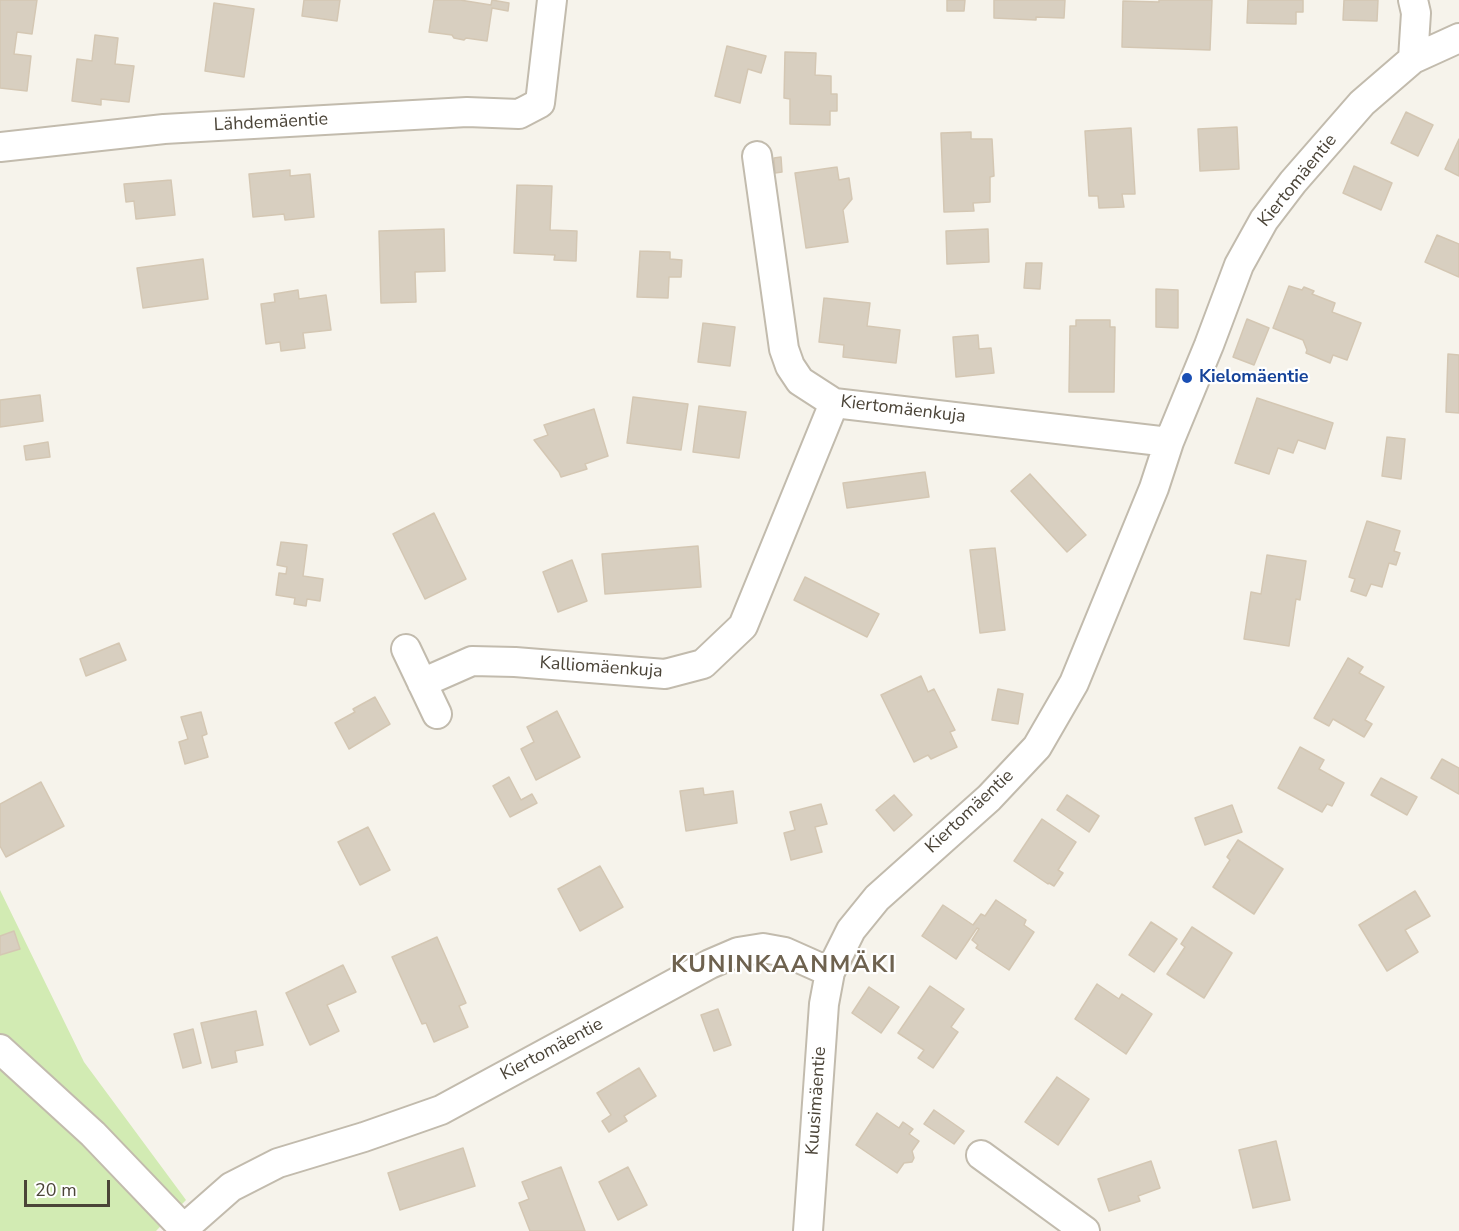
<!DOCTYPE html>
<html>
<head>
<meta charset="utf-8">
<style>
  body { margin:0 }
  #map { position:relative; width:1459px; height:1231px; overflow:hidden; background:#f6f3eb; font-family:"Nunito Sans",sans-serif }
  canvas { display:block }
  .scale { position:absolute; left:24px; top:1180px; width:86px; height:27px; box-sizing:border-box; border:3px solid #4b4438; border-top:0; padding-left:8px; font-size:18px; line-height:21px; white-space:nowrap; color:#4b4438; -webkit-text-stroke:4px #fff; paint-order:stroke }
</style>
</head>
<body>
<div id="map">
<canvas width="1459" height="1231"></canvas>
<div class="scale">20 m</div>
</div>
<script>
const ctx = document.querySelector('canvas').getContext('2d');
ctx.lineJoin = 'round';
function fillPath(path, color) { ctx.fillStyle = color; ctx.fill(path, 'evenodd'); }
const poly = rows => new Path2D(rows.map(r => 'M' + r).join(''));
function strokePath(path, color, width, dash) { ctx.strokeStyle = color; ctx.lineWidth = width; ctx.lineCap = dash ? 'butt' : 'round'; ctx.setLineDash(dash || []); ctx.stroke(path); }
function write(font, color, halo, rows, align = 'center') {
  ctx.font = font + ' "Nunito Sans",sans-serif'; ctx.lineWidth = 4.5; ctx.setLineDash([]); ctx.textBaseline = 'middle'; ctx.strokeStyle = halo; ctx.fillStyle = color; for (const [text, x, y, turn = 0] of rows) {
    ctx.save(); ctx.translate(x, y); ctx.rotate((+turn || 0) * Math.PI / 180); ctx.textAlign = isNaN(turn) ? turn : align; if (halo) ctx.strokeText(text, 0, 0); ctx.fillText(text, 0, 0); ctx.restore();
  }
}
const green = poly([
  [0,890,84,1062,186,1200,156,1231,0,1231]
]);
const building = poly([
  [0,0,37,0,32,34,17,32,14,54,31,56,27,91,0,88,0,0],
  [304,0,340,0,337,21,302,16,304,0],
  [434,0,460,0,491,5,492,0,509,3,508,11,492,8,487,41,466,38,464,40,454,38,452,35,429,32,434,0],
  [947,0,965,0,964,11,947,11,947,0],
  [994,0,1065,0,1064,18,1036,17,1036,20,994,18,994,0],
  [1159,0,1212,0,1210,50,1122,47,1123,1,1159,2,1159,0],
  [1248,0,1303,0,1303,12,1296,12,1296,24,1247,23,1248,0],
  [1344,0,1378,0,1377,21,1343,20,1344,0],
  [214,3,254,9,244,77,205,71,214,3],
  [95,35,118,38,115,64,134,66,129,102,101,99,101,105,72,101,77,59,92,61,95,35],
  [727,46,766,56,761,73,748,69,740,103,715,96,727,46],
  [785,52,816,53,815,75,831,76,831,94,837,94,837,111,830,111,830,125,790,124,790,99,784,98,785,52],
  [1406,112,1433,125,1418,156,1391,143,1406,112],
  [1237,127,1239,169,1200,171,1198,129,1237,127],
  [1131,128,1135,194,1122,194,1124,207,1099,208,1098,196,1089,196,1085,131,1131,128],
  [971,132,971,139,992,139,994,176,990,177,990,202,973,203,974,211,944,212,941,133,971,132],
  [1459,139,1459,176,1445,169,1459,139],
  [781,157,782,172,775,173,774,158,781,157],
  [1354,166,1392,183,1381,210,1343,193,1354,166],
  [837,167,839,180,849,178,852,199,843,210,848,242,806,248,795,173,837,167],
  [290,170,290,176,310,174,314,217,285,220,284,214,253,217,249,174,290,170],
  [171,180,175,215,136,219,134,201,126,202,124,184,171,180],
  [517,185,552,186,550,230,577,231,576,261,554,260,555,255,514,253,517,185],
  [444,229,445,271,415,272,416,302,381,303,379,231,444,229],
  [988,229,989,262,947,264,946,231,988,229],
  [1437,235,1459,244,1459,277,1425,262,1437,235],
  [640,251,670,252,670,259,682,260,681,277,669,277,668,298,637,297,640,251],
  [203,259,208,299,143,308,137,268,203,259],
  [1026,263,1042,263,1040,289,1024,288,1026,263],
  [1289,286,1302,290,1304,287,1314,291,1312,294,1335,303,1332,312,1361,323,1347,360,1333,355,1330,363,1306,353,1307,350,1303,340,1273,328,1289,286],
  [1156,289,1178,290,1178,328,1156,327,1156,289],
  [298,290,299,299,326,295,331,330,303,333,305,348,281,351,280,342,266,344,261,304,275,302,274,294,298,290],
  [824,298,870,303,867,326,900,330,896,363,843,357,844,345,819,342,824,298],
  [1247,319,1269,328,1254,365,1233,357,1247,319],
  [1076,320,1110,320,1110,327,1115,327,1114,392,1069,392,1070,326,1076,326,1076,320],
  [703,323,735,327,730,366,698,362,703,323],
  [978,335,979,349,991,348,994,373,956,377,953,337,978,335],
  [1448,354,1459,355,1459,413,1446,412,1448,354],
  [40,395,43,421,0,427,0,400,40,395],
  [633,397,688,404,681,450,627,443,633,397],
  [1257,398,1333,423,1325,449,1298,440,1293,453,1278,448,1269,474,1235,463,1257,398],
  [699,406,746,412,739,458,693,452,699,406],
  [594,409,608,456,585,464,587,469,561,477,559,472,534,440,548,435,544,425,594,409],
  [1387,437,1405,439,1401,479,1382,476,1387,437],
  [48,442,50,457,26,460,24,446,48,442],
  [925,472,929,497,847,508,843,483,925,472],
  [1030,474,1086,535,1067,552,1011,491,1030,474],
  [434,513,466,579,425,599,393,534,434,513],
  [1367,521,1400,531,1394,551,1400,553,1396,565,1389,563,1382,587,1371,584,1366,596,1351,591,1355,579,1349,577,1367,521],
  [281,542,307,545,303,576,323,579,320,601,307,599,306,606,294,604,295,598,276,595,279,573,286,574,287,567,277,565,281,542],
  [698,546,701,587,605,594,602,554,698,546],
  [995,548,1005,630,980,633,970,550,995,548],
  [1267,555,1306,561,1300,600,1296,599,1289,646,1244,639,1251,592,1261,594,1267,555],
  [572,560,587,601,558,612,543,572,572,560],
  [805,577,879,614,867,637,794,600,805,577],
  [119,643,126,660,86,676,80,659,119,643],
  [1348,658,1363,667,1359,673,1384,687,1365,720,1372,724,1364,737,1333,719,1329,726,1314,718,1348,658],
  [921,676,928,692,934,689,955,730,950,732,957,747,931,759,928,755,914,762,881,695,921,676],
  [998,689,1023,694,1018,724,992,720,998,689],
  [375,697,390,724,349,749,335,723,355,712,353,709,375,697],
  [557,711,580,757,536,780,521,749,534,742,527,727,557,711],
  [201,712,207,734,202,736,208,757,185,764,179,742,188,739,181,717,201,712],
  [1300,747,1324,760,1319,769,1344,783,1332,806,1327,804,1322,812,1278,788,1300,747],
  [1442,759,1459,768,1459,794,1431,778,1442,759],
  [509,777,521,800,532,794,537,803,510,817,493,786,509,777],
  [1381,778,1417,797,1407,815,1371,795,1381,778],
  [41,782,64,826,6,857,0,846,0,804,41,782],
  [703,788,704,795,733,791,737,823,686,831,680,791,703,788],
  [894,795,912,815,894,831,876,810,894,795],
  [1067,795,1099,816,1089,832,1057,810,1067,795],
  [821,804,827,824,815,827,822,852,791,860,784,833,795,830,790,812,821,804],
  [1232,805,1242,832,1205,845,1195,818,1232,805],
  [1042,819,1076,842,1058,870,1063,873,1054,886,1049,883,1048,884,1014,861,1042,819],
  [368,827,390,870,360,885,338,842,368,827],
  [1238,840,1283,869,1254,914,1213,887,1230,860,1227,857,1238,840],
  [600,866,623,907,580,931,558,889,600,866],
  [1415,891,1430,916,1405,930,1418,952,1387,971,1359,925,1415,891],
  [996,900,1026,920,1024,925,1034,932,1009,970,976,948,978,945,972,940,979,929,977,928,956,959,922,936,943,905,973,925,981,914,985,916,996,900],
  [1151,922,1177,939,1154,972,1129,955,1151,922],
  [1192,927,1232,953,1204,998,1167,974,1185,947,1181,944,1192,927],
  [14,931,20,949,0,955,0,936,14,931],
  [437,937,466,1003,459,1006,468,1027,434,1042,426,1023,422,1024,392,957,437,937],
  [343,965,356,992,327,1005,339,1031,310,1045,286,993,343,965],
  [1097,984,1119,999,1122,994,1152,1014,1126,1054,1075,1019,1097,984],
  [930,986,964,1009,951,1027,958,1032,933,1068,918,1058,924,1050,898,1033,930,986],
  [869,987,899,1007,881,1033,852,1013,869,987],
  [718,1009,731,1045,714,1051,701,1015,718,1009],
  [256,1011,263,1045,235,1051,237,1062,212,1068,201,1023,256,1011],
  [193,1029,201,1063,183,1068,174,1034,193,1029],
  [639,1068,656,1096,624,1116,627,1121,609,1132,602,1121,611,1115,597,1093,639,1068],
  [1057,1077,1089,1099,1058,1145,1025,1122,1057,1077],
  [934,1110,964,1131,954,1144,924,1124,934,1110],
  [877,1113,899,1128,903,1122,913,1129,909,1134,919,1141,912,1151,914,1158,912,1162,904,1163,897,1173,856,1145,877,1113],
  [1276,1141,1290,1200,1253,1208,1239,1150,1276,1141],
  [463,1148,475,1186,400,1210,388,1173,463,1148],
  [1151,1161,1160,1188,1138,1196,1140,1201,1109,1211,1098,1179,1151,1161],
  [561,1167,585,1231,530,1231,519,1203,529,1199,522,1182,561,1167],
  [628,1167,647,1205,618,1220,599,1182,628,1167]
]);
const street = poly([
  [1413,59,1416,13,1413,0],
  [0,147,164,129,467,112,519,114,540,103,552,0],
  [757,156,784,349,790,366,800,381,834,403,1169,442],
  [406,649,437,714],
  [422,683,472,661,515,662,665,674,703,664,743,626,834,403],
  [0,1049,93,1134,184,1229],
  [981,1155,1085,1231],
  [181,1231,231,1187,278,1163,364,1137,441,1110,710,964,738,952,763,948,785,952,830,972,851,930,877,898,989,798,1037,747,1074,683,1154,488,1169,442,1209,345,1239,265,1264,220,1293,182,1362,103,1413,59,1459,38],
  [808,1231,824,1004,830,972]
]);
const markers = [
  [1187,378,6,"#1a4fb4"]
];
const streetNames = [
  ["Lähdemäentie",271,123,-3],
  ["Kiertomäentie",1298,181,-51],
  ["Kiertomäenkuja",903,410,7],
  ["Kalliomäenkuja",601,668,4],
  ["Kiertomäentie",970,812,-43],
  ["Kiertomäentie",552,1050,-28],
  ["Kuusimäentie",817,1101,-86]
];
const transitNames = [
  ["Kielomäentie",1199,378]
];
const districtNames = [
  ["KUNINKAANMÄKI",784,966]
];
fillPath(green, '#d2ebb3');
fillPath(building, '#d8cfc0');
strokePath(building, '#d4c7b3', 1.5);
strokePath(street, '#c2bbad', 32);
strokePath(street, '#fff', 28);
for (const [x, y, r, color] of markers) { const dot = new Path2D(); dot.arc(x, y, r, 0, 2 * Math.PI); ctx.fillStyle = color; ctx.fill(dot); strokePath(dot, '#fff', 2); }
write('18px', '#4b4438', '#fff', streetNames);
write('bold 18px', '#164399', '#fff', transitNames, 'left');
ctx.letterSpacing = '1.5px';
write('bold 24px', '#6e624f', '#fff', districtNames);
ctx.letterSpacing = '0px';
</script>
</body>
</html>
